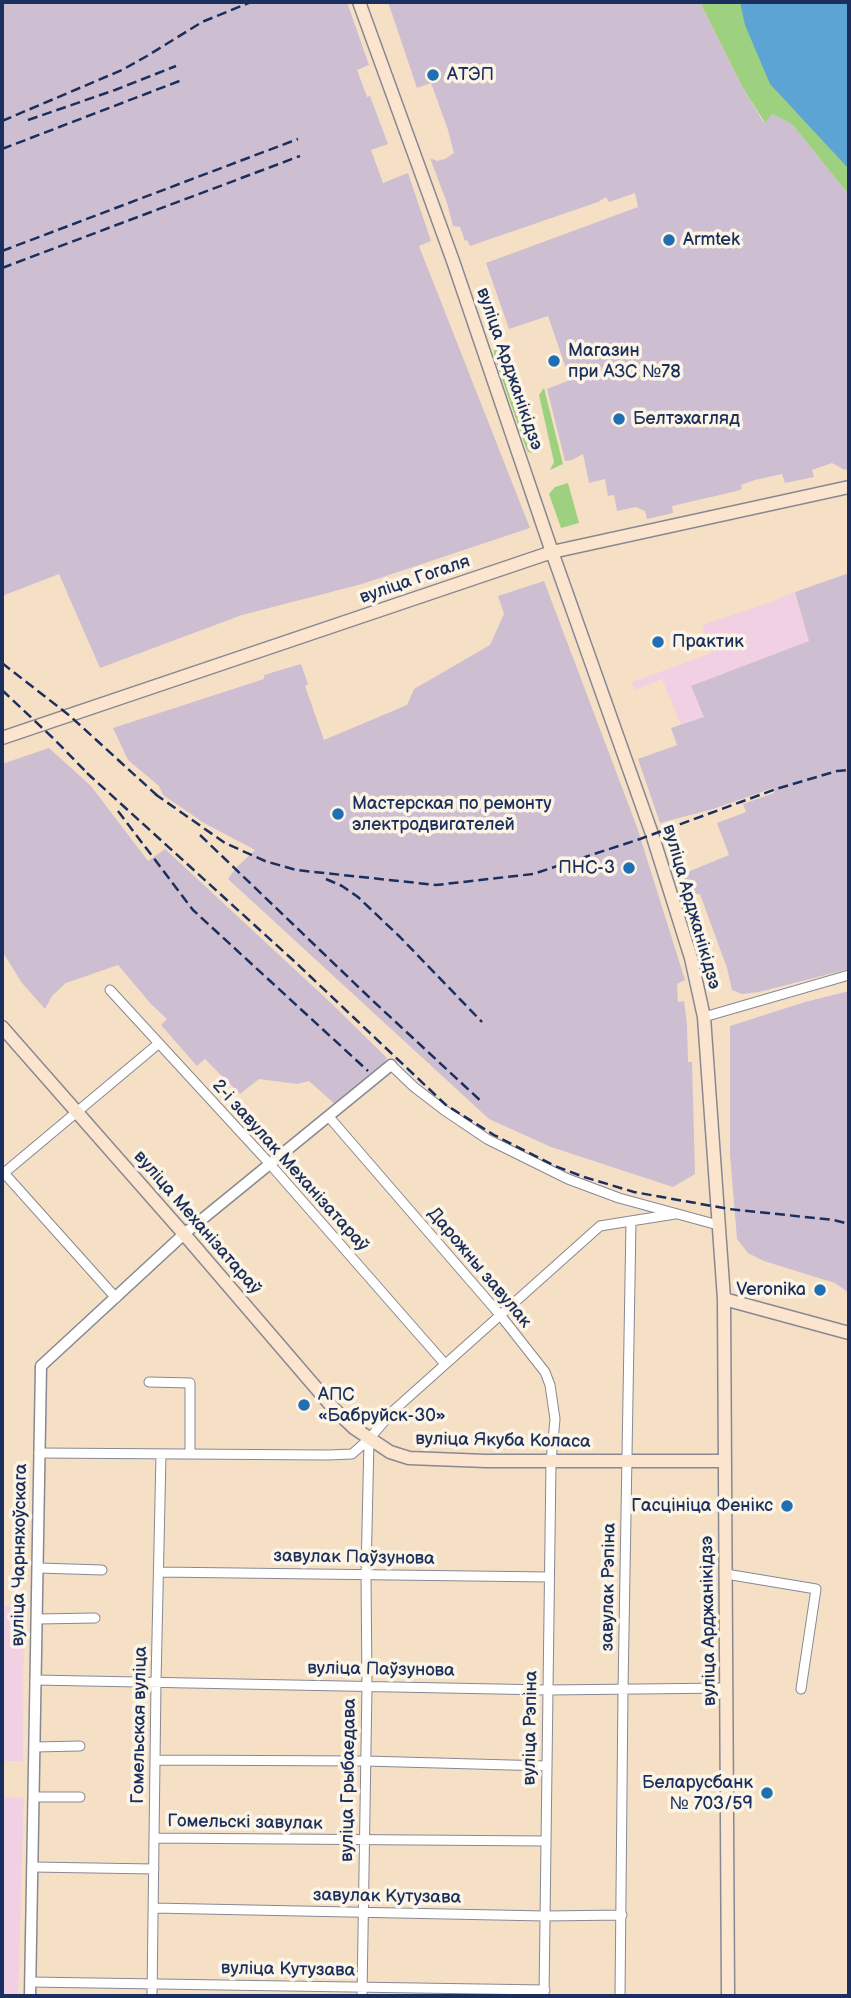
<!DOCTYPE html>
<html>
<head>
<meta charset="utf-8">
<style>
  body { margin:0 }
  #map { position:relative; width:851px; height:1998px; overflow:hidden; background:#f5e0c6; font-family:"Balsamiq Sans",sans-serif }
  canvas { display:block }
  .frame { position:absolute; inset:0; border:4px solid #1b2f5e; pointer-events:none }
</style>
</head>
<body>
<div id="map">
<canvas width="851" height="1998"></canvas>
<div class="frame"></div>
</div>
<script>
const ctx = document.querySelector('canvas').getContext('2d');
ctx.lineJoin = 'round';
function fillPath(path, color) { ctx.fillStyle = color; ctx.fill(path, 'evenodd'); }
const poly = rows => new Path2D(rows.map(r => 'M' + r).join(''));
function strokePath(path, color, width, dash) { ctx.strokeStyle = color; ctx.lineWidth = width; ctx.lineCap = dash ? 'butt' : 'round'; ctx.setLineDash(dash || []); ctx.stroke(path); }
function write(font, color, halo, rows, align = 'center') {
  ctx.font = font + ' "Balsamiq Sans",sans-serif'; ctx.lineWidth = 7; ctx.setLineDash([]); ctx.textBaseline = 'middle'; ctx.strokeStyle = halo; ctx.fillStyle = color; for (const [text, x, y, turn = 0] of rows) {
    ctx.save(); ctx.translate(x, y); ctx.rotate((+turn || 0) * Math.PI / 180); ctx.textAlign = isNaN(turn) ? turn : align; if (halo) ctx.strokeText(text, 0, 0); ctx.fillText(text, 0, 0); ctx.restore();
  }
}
const built = poly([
  [795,592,809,641,692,686,704,717,681,725,662,679,634,690,632,682,712,653,702,625,778,600,778,598],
  [2,1606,24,1606,23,1761,2,1761],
  [2,1797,24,1798,18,1996,2,1996]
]);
const industrial = poly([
  [2,2,347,2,369,65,357,70,367,97,370,96,388,144,371,150,383,183,408,173,431,241,419,246,530,528,362,584,242,615,100,668,59,574,2,596],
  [388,2,700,2,743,88,764,123,772,114,792,124,849,195,849,469,845,470,832,463,812,470,814,477,785,483,782,474,755,480,741,485,742,489,737,491,672,506,673,513,647,519,645,511,636,507,617,511,614,495,608,496,605,479,589,483,583,454,572,460,565,461,547,389,570,380,548,316,509,329,486,263,638,207,635,193,609,202,606,197,598,202,470,246,467,240,465,241,460,227,453,226,447,203,430,158,437,161,445,159,454,153,448,130,431,83,417,88],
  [849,573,849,969,759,992,742,994,732,990,727,968,700,894,690,895,683,874,729,855,717,823,746,812,743,804,774,793,773,788,713,809,660,823,638,759,677,745,671,728,704,717,691,686,809,641,795,592],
  [544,581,637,827,685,980,677,984,678,1002,684,1001,687,1024,688,1062,692,1062,695,1174,673,1187,551,1147,489,1119,228,879,235,869,255,850,204,823,163,795,159,786,128,760,113,728,264,679,264,675,301,664,308,684,305,686,324,740,407,705,414,689,490,645,504,614,498,596],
  [49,748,91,786,148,861,165,849,331,1003,387,1058,379,1071,337,1106,309,1081,297,1084,259,1079,240,1094,205,1059,197,1066,161,1025,167,1019,151,1004,118,965,66,983,52,996,45,1009,22,983,2,951,2,764],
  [849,991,849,1293,835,1283,764,1261,748,1253,737,1239,730,1154,730,1026,805,1002]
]);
const green = poly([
  [700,2,849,2,849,195,792,124,772,114,765,123,743,88],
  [500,347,504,349,527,416,535,451,532,453,528,452,526,448,494,356,494,350],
  [544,388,563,464,550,470,554,462,539,395],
  [568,483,579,523,561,528,549,494,555,487]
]);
const water = poly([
  [740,2,849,2,849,169,770,84,745,25]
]);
const minor = poly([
  [110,990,269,1163,445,1364],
  [704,1017,849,975],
  [391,1065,414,1087,444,1110,487,1139,568,1179,619,1198,718,1225],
  [329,1117,501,1316,545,1372,550,1385,555,1419,551,1461,544,1996],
  [116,1298,4,1173,158,1044],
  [149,1382,190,1383,190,1454],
  [39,1453,328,1455,352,1454,369,1439,393,1411,600,1226,631,1221],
  [39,1568,102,1570],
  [159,1572,549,1577],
  [726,1574,816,1589,801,1689],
  [38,1619,95,1618],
  [35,1680,548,1690,727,1688],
  [35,1747,80,1746],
  [155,1760,365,1761,547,1766],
  [34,1797,80,1797],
  [154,1838,545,1841],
  [32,1867,154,1869],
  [153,1908,545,1916,622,1915],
  [30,1982,545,1990],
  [152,1996,156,1683,161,1454],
  [362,1996,367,1686,366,1574,369,1439],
  [620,1996,623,1690,631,1221,675,1214]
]);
const tertiary = poly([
  [30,1996,41,1366,184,1234,391,1065]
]);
const secondary = poly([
  [359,2,453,261,552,552,652,834,691,958,704,1017,724,1299,728,1996],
  [2,738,552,552,849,487],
  [2,1027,184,1234,335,1410,354,1428,390,1452,409,1458,486,1461,724,1461],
  [724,1299,849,1333]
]);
const rail = poly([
  [28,120,115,90,176,66],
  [2,121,122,70,147,56,202,22,251,2],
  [2,149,182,80],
  [2,251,298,139],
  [2,268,300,156],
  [2,663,70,716,161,799],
  [2,690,54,739,92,778],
  [87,773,294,961,446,1105,494,1135,555,1166,584,1177,634,1192,729,1209,834,1220,849,1224],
  [155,794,225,843,265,861,296,870,436,885,533,874,640,839,776,789,837,771,849,770],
  [118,811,193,910,368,1071],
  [200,835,372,1000,483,1103],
  [326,879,342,886,358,897,400,937,482,1022]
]);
const markers = [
  [433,75,7,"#1f6fb2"],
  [669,240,7,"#1f6fb2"],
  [554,361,7,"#1f6fb2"],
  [619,419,7,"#1f6fb2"],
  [658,642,7,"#1f6fb2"],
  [338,814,7,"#1f6fb2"],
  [629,868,7,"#1f6fb2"],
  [820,1290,7,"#1f6fb2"],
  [304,1405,7,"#1f6fb2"],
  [787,1506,7,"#1f6fb2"],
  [767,1793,7,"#1f6fb2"]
];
const poiNames = [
  ["АТЭП",447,75],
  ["Armtek",683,240],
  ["Магазин",568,351],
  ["при АЗС №78",568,372],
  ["Белтэхагляд",633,419],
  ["Практик",672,642],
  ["Мастерская по ремонту",352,804],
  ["электродвигателей",352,825],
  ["ПНС-3",615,868,"right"],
  ["Veronika",806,1290,"right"],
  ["АПС",318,1395],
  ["«Бабруйск-30»",318,1416],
  ["Гасцініца Фенікс",773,1506,"right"],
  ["Беларусбанк",753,1783,"right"],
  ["№ 703/59",753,1804,"right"]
];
const streetNames = [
  ["вуліца Арджанікідзэ",509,369,71],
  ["вуліца Гогаля",415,580,-19],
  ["вуліца Арджанікідзэ",691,907,74],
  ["2-і завулак Механізатараў",290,1166,48],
  ["вуліца Механізатараў",197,1223,49],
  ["Дарожны завулак",479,1268,50],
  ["вуліца Якуба Коласа",503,1441,1],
  ["вуліца Чарняхоўскага",20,1555,-89],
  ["завулак Паўзунова",354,1558,1],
  ["завулак Рэпіна",609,1587,-89],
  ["вуліца Арджанікідзэ",709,1621,-91],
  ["вуліца Паўзунова",381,1670,1],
  ["Гомельская вуліца",140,1725,-89],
  ["вуліца Рэпіна",531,1728,-89],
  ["вуліца Грыбаедава",349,1780,-89],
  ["Гомельскі завулак",245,1823,1],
  ["завулак Кутузава",387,1897,1],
  ["вуліца Кутузава",288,1970,1]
];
fillPath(built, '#f1d0e3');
fillPath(industrial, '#cebed1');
fillPath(green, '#9dd07f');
fillPath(water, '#5ca4d3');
strokePath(minor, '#888892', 11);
strokePath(tertiary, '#888892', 13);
strokePath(secondary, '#888892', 15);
strokePath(minor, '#fff', 9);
strokePath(tertiary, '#fff', 10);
strokePath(secondary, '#fce5cf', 12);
strokePath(rail, '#1b2f5e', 2.5, [10, 5]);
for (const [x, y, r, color] of markers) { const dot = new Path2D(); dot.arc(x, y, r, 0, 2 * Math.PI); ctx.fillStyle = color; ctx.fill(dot); strokePath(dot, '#fcf5e5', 2.5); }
write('18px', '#1b2f5e', '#fcf5e5', poiNames, 'left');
write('18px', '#1b2f5e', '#fcf5e5', streetNames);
</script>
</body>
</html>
